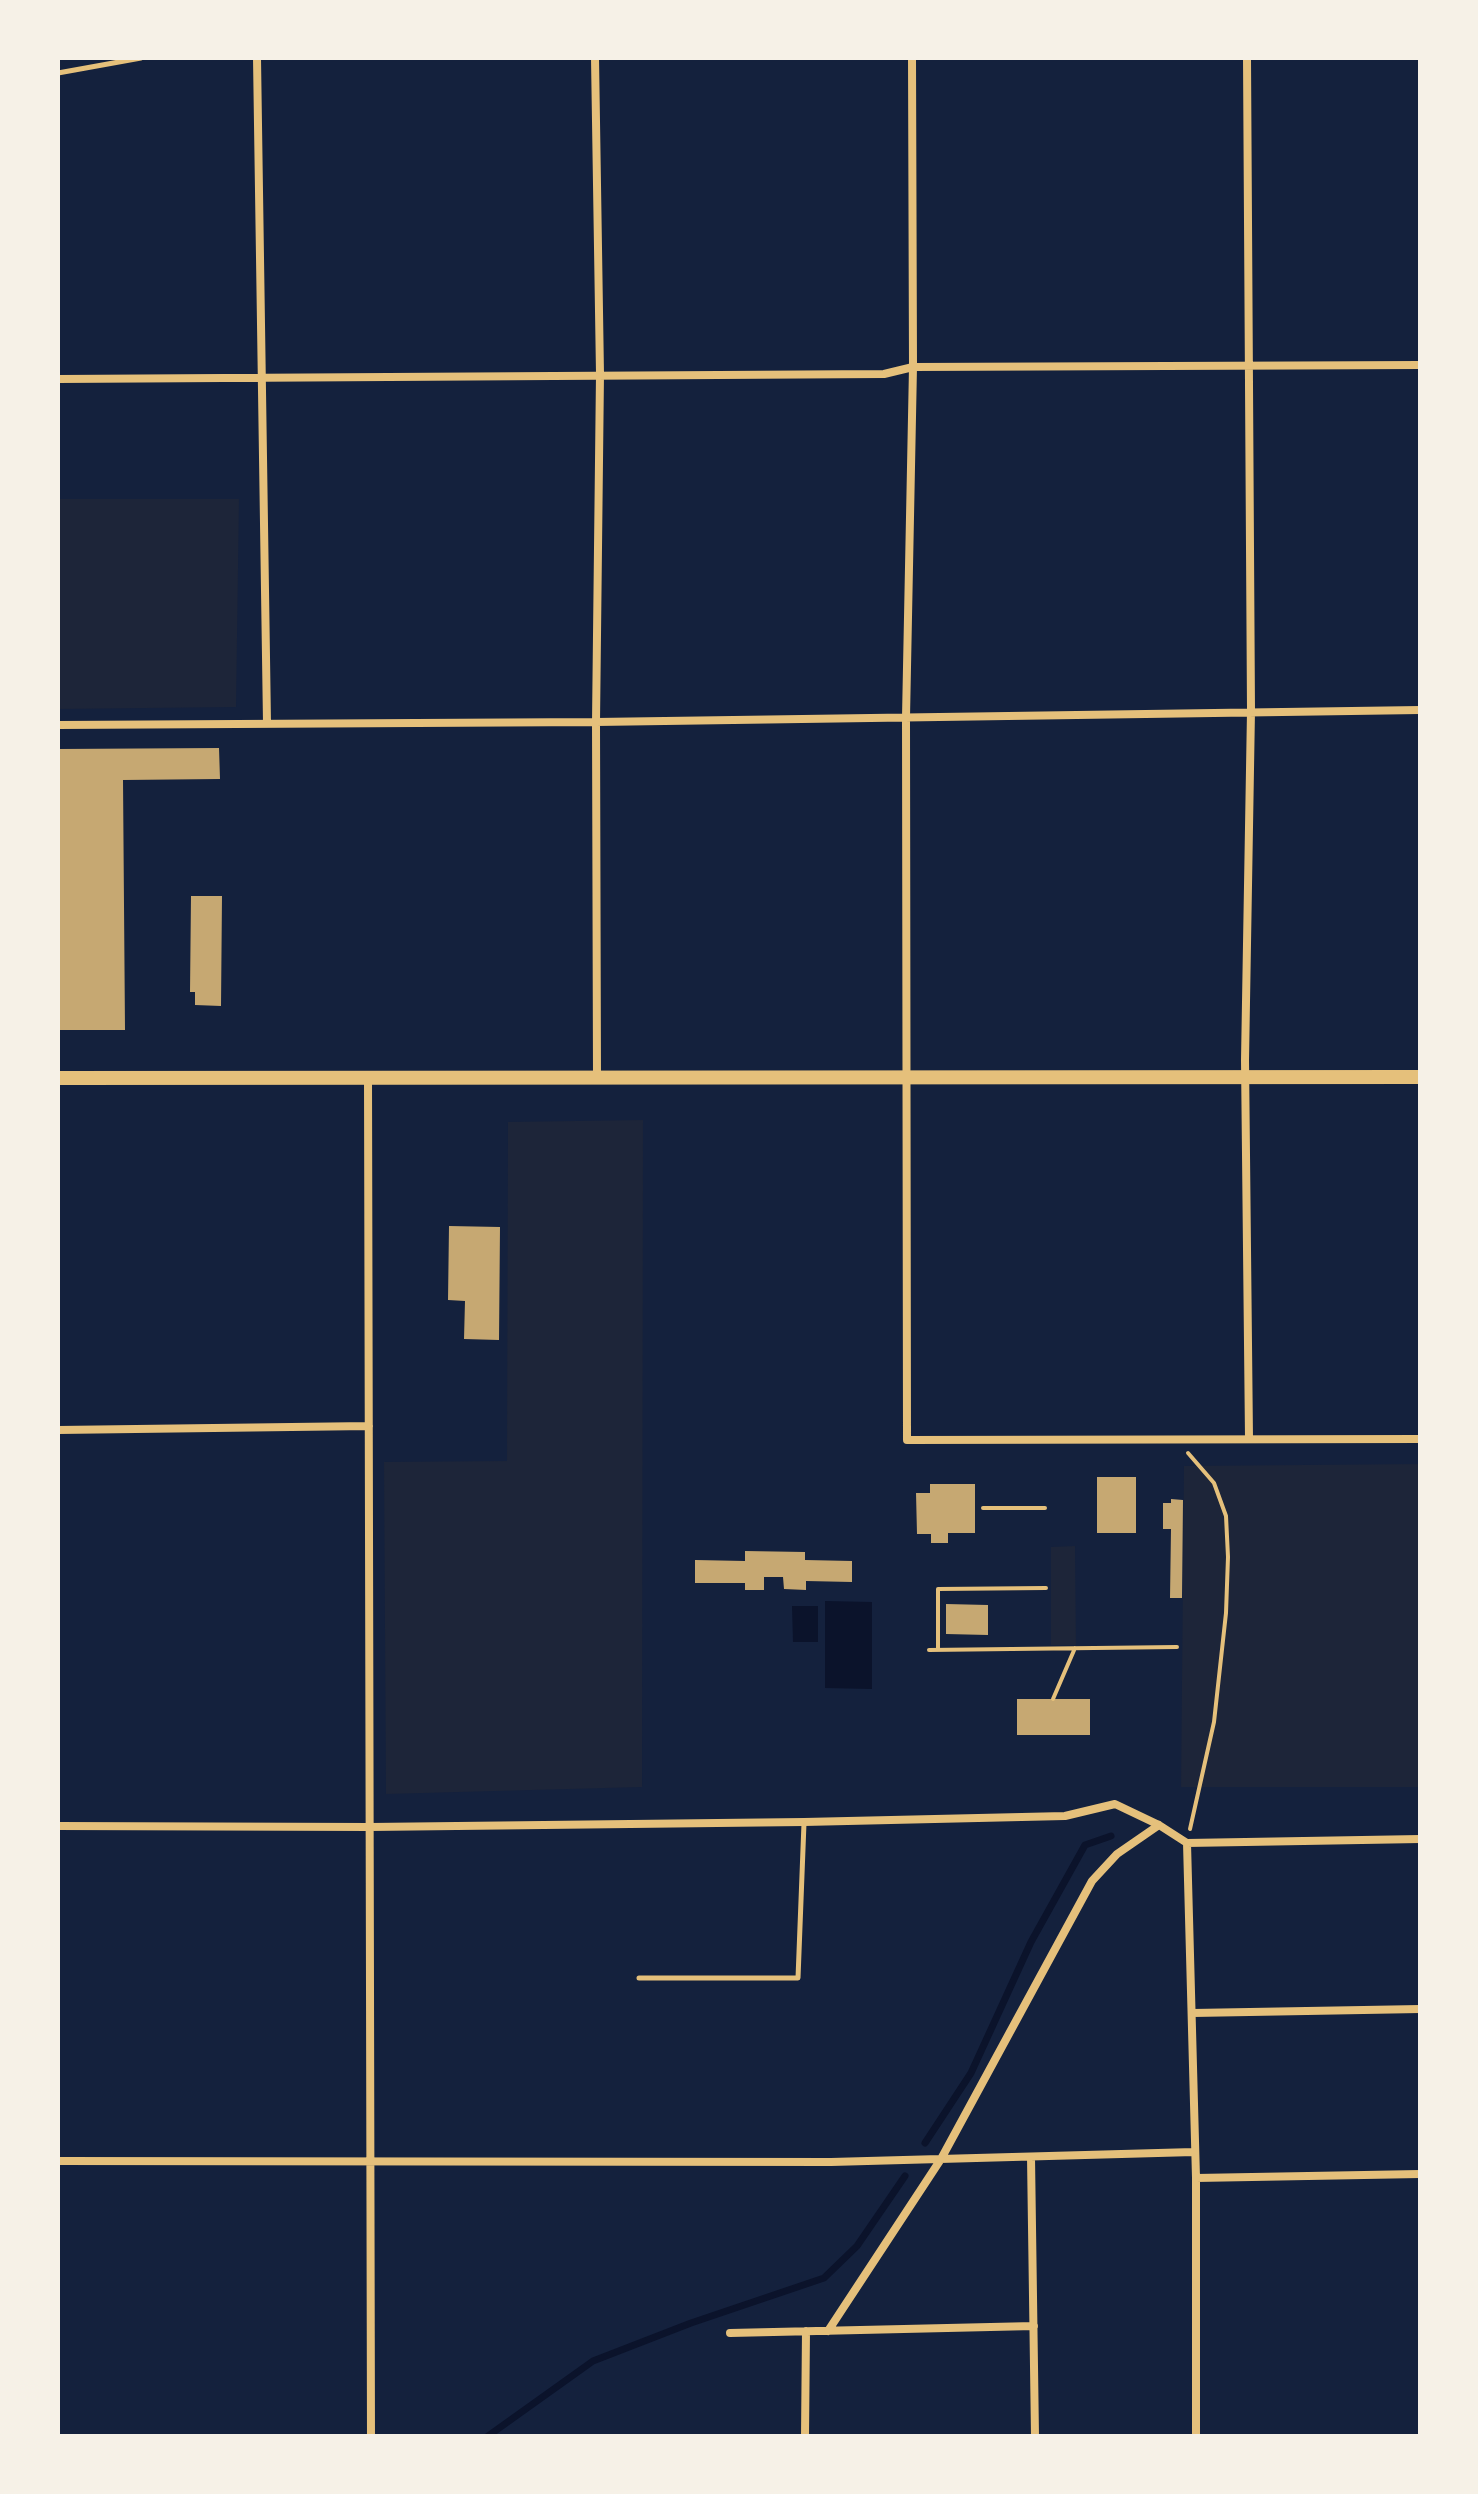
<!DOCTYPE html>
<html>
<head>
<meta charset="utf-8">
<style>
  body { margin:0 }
  #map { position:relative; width:1478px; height:2494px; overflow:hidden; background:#14213d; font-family:"Open Sans",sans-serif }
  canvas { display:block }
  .frame { position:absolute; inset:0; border:60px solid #f6f1e7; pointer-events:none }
</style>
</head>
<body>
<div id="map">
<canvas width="1478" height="2494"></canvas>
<div class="frame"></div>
</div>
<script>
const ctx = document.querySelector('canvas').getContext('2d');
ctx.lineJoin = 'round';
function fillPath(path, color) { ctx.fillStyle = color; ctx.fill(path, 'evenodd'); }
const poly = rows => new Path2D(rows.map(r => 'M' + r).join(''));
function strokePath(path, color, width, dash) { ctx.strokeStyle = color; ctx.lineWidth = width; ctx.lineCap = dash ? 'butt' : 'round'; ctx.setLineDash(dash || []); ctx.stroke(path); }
const green = poly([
  [58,499,239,499,236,707,58,709],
  [643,1120,642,1787,386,1794,384,1462,507,1461,508,1122],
  [1420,1464,1420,1787,1181,1787,1184,1466],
  [1075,1546,1076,1645,1051,1645,1051,1547]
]);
const water = poly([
  [825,1601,872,1602,872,1689,825,1688],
  [792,1606,818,1606,818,1642,793,1642]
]);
const stream = poly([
  [925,2143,971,2073,1031,1942,1085,1845,1111,1836],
  [488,2436,593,2361,691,2323,824,2278,857,2246,905,2176]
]);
const building = poly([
  [219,748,220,779,123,780,125,1030,59,1030,58,749],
  [191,896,222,896,221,1006,195,1005,195,992,190,992],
  [449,1226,500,1227,499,1340,464,1339,465,1301,448,1300],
  [1097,1477,1136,1477,1136,1533,1097,1533],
  [930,1484,975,1484,975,1533,948,1533,948,1543,931,1543,931,1534,917,1534,916,1493,930,1493],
  [1171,1499,1183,1500,1182,1598,1170,1598,1171,1529,1163,1529,1163,1503,1171,1503],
  [745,1551,805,1552,805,1560,852,1561,852,1582,806,1581,806,1590,784,1589,783,1577,764,1577,764,1590,745,1590,745,1583,695,1583,695,1560,745,1561],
  [946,1604,988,1605,988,1635,946,1634],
  [1017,1699,1090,1699,1090,1735,1017,1735]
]);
const path = poly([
  [1188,1453,1214,1483,1226,1516,1228,1557,1226,1613,1214,1722,1190,1829],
  [983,1508,1045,1508],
  [938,1649,938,1589,1046,1588],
  [929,1650,1177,1647],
  [1053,1699,1075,1648]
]);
const service = poly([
  [58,73,141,58],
  [639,1978,798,1978,804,1823]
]);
const minor = poly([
  [257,58,267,723],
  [595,58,600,374,596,722,597,1078],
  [912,58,913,367,906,717,907,1440,1420,1439],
  [1247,58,1251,711,1245,1060,1249,1438],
  [58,379,884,374,913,367,1420,365],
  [58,725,596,722,1420,710],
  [368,1079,371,2436],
  [58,1430,369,1426],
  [58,1826,370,1827,804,1822,1065,1816,1115,1804,1159,1825,1187,1843],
  [1187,1843,1196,2178,1196,2436],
  [1187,1843,1420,1839],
  [1193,2013,1420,2009],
  [1031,2157,1035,2436],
  [58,2161,831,2162,1194,2152],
  [1196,2178,1420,2174],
  [828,2331,941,2159,1092,1881,1117,1854,1159,1825],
  [730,2333,1034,2326],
  [805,2436,806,2331]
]);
const secondary = poly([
  [58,1078,1420,1077]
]);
fillPath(green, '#1d2539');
fillPath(water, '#0b132b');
strokePath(stream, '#0b132b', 7);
fillPath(building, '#c6a872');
strokePath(path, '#e5c07b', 4);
strokePath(service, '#e5c07b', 5);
strokePath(minor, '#e5c07b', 8);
strokePath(secondary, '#e5c07b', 14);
</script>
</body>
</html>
